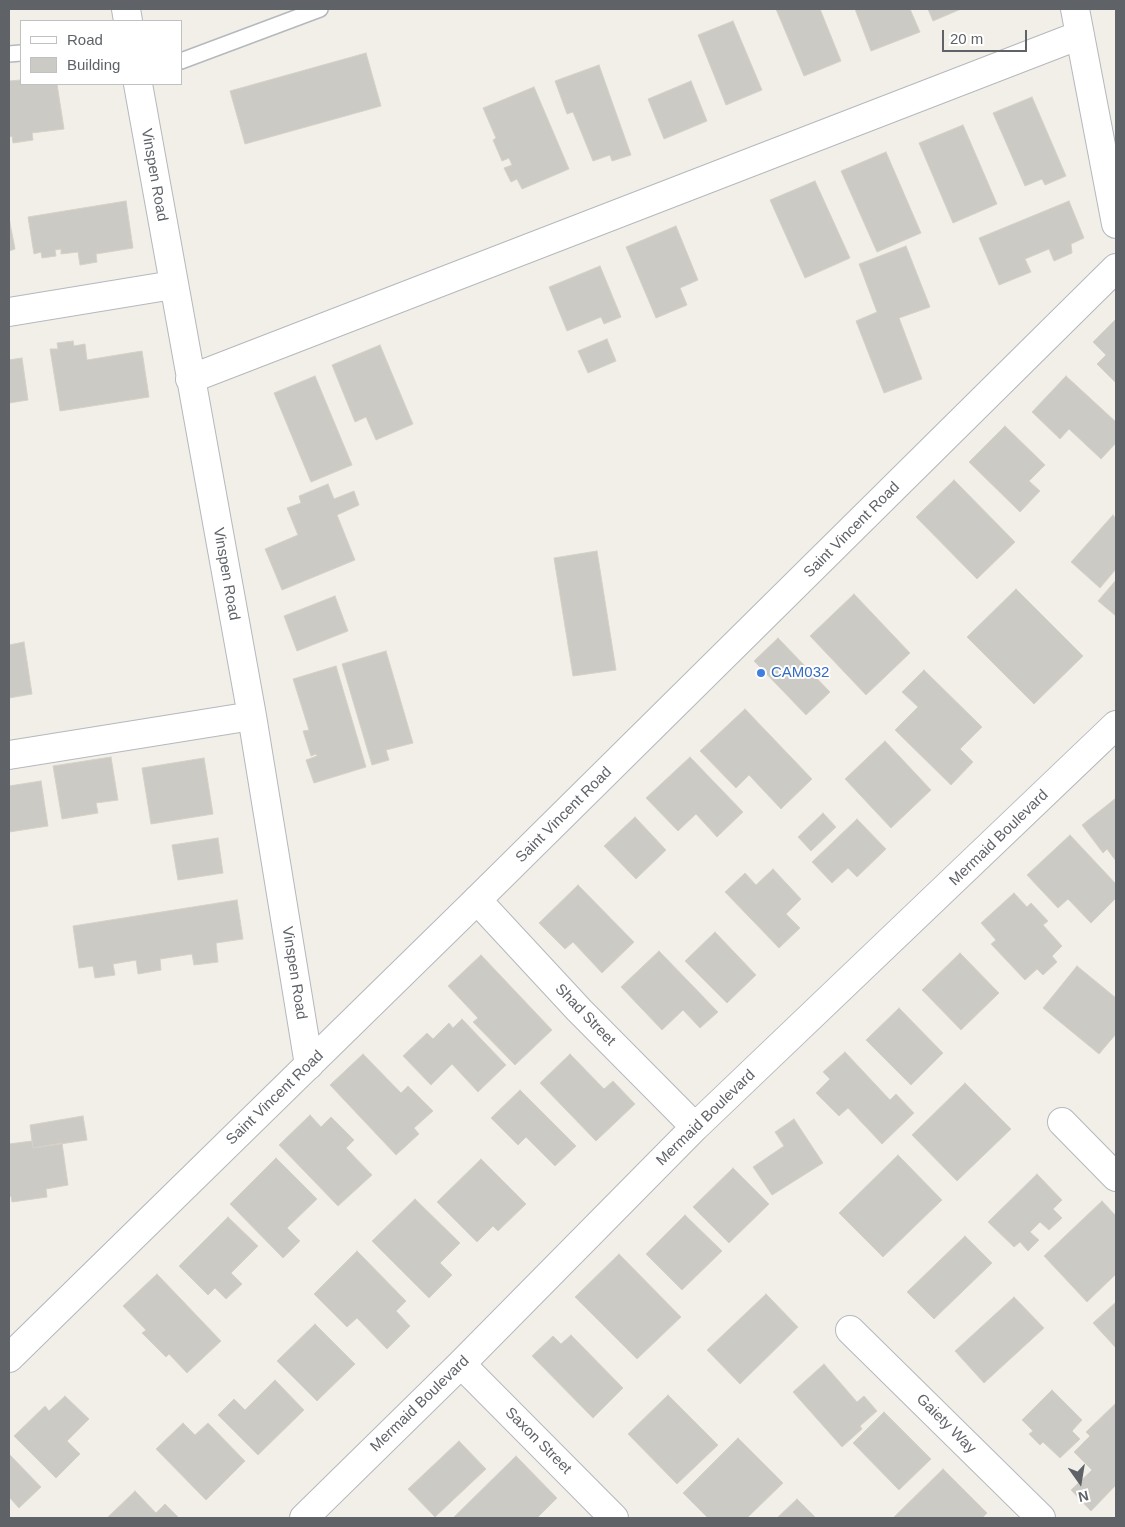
<!DOCTYPE html>
<html>
<head>
<meta charset="utf-8">
<style>
  body { margin:0 }
  #map { position:relative; width:1125px; height:1527px; overflow:hidden; background:#f1efe8; font-family:Arial,sans-serif }
  canvas { display:block }
  .frame { position:absolute; inset:0; border:10px solid #5f6368; pointer-events:none }
  .legend { position:absolute; left:20px; top:20px; width:162px; height:65px; box-sizing:border-box; background:#fff; border:1px solid #bfc1c3; margin:0; padding:6px 9px; list-style:none; font-size:15px; color:#5f6368 }
  .legend li { display:flex; align-items:center; gap:10px; height:25px }
  .legend b { width:25px; border:1px solid #bfc1c3 }
  .north { position:absolute; left:1055px; top:1457px; width:50px; height:50px; -webkit-text-stroke:4px #fff; paint-order:stroke; rotate:167deg; font-size:14px; font-weight:700; line-height:20px; text-align:center; color:#5f6368 }
  .north::after { content:''; display:block; margin:auto; width:18px; height:22px; background:#5f6368; clip-path:polygon(50% 0,100% 100%,50% 72%,0 100%) }
  .scale { position:absolute; left:942px; top:30px; width:85px; height:22px; box-sizing:border-box; border:2px solid #5f6368; border-top:0; padding-left:6px; font-size:15px; line-height:18px; white-space:nowrap; color:#5f6368; -webkit-text-stroke:4px #fff; paint-order:stroke }
</style>
</head>
<body>
<div id="map">
<canvas width="1125" height="1527"></canvas>
<div class="frame"></div>
<ul class="legend">
<li><b style="height:6px;background:#fff"></b>Road</li>
<li><b style="height:14px;background:#cccac5"></b>Building</li>
</ul>
<div class="north">N</div>
<div class="scale">20 m</div>
</div>
<script>
const ctx = document.querySelector('canvas').getContext('2d');
ctx.lineJoin = 'round';
function fillPath(path, color) { ctx.fillStyle = color; ctx.fill(path, 'evenodd'); }
const poly = rows => new Path2D(rows.map(r => 'M' + r).join(''));
function strokePath(path, color, width, dash) { ctx.strokeStyle = color; ctx.lineWidth = width; ctx.lineCap = dash ? 'butt' : 'round'; ctx.setLineDash(dash || []); ctx.stroke(path); }
function write(font, color, halo, rows, align = 'center') {
  ctx.font = font + ' Arial,sans-serif'; ctx.lineWidth = 4; ctx.setLineDash([]); ctx.textBaseline = 'middle'; ctx.strokeStyle = halo; ctx.fillStyle = color; for (const [text, x, y, turn = 0] of rows) {
    ctx.save(); ctx.translate(x, y); ctx.rotate((+turn || 0) * Math.PI / 180); ctx.textAlign = isNaN(turn) ? turn : align; if (halo) ctx.strokeText(text, 0, 0); ctx.fillText(text, 0, 0); ctx.restore();
  }
}
const building = poly([
  [776,9,820,9,841,61,804,76,776,9],
  [855,9,910,9,920,32,871,51,855,9],
  [928,9,961,9,933,21,928,9],
  [733,21,762,90,726,105,698,35,733,21],
  [366,53,381,106,245,144,230,91,366,53],
  [599,65,631,155,612,161,610,155,593,161,573,112,567,114,555,81,599,65],
  [21,80,21,84,57,84,64,129,32,133,33,140,13,143,12,136,9,137,9,81,21,80],
  [691,81,707,121,664,139,648,99,691,81],
  [534,87,569,169,522,189,517,179,511,182,504,168,512,165,509,158,502,161,493,140,496,138,483,108,534,87],
  [1032,97,1066,176,1045,185,1042,179,1025,186,993,113,1032,97],
  [963,125,997,204,953,223,919,143,963,125],
  [886,152,921,233,877,252,841,171,886,152],
  [815,181,850,258,805,278,770,200,815,181],
  [126,201,133,248,96,254,97,262,80,265,78,252,61,254,61,249,55,250,56,256,42,258,41,252,34,254,28,217,126,201],
  [1069,201,1084,238,1071,244,1072,253,1054,261,1049,249,1025,259,1031,272,999,285,979,238,1069,201],
  [9,218,15,249,9,251,9,218],
  [676,226,698,280,680,288,687,305,656,318,626,247,676,226],
  [906,246,930,307,899,318,922,379,884,393,856,321,877,312,859,264,906,246],
  [600,266,621,317,604,324,601,317,567,331,549,287,600,266],
  [1116,319,1116,383,1097,364,1106,355,1093,342,1116,319],
  [607,339,616,361,588,373,578,351,607,339],
  [73,341,74,346,85,344,87,360,142,351,149,397,60,411,50,349,58,349,57,343,73,341],
  [380,345,413,424,376,440,366,417,355,422,332,365,380,345],
  [22,358,28,400,9,403,9,360,22,358],
  [315,376,352,465,311,482,274,393,315,376],
  [1066,376,1116,422,1116,443,1101,459,1069,429,1060,439,1032,412,1066,376],
  [1005,426,1045,465,1029,481,1040,491,1020,512,969,462,1005,426],
  [954,480,1015,542,977,579,916,517,954,480],
  [328,484,334,499,354,491,359,505,337,515,355,560,282,590,265,549,298,535,287,508,301,503,299,496,328,484],
  [1113,515,1116,519,1116,569,1100,588,1071,562,1113,515],
  [597,551,616,670,573,676,554,558,597,551],
  [1116,580,1116,616,1098,601,1116,580],
  [1016,589,1083,656,1034,704,967,637,1016,589],
  [854,594,910,653,866,695,810,636,854,594],
  [335,596,348,631,297,651,284,616,335,596],
  [778,638,830,692,806,715,754,661,778,638],
  [24,642,32,694,9,698,9,645,24,642],
  [386,651,413,743,386,750,389,760,372,765,342,664,386,651],
  [336,666,366,767,314,783,306,760,317,756,316,754,311,756,303,731,309,730,293,679,336,666],
  [924,670,982,727,960,749,973,762,951,785,895,730,918,707,902,692,924,670],
  [745,709,812,779,781,809,749,775,736,788,700,751,745,709],
  [885,741,931,790,891,828,845,779,885,741],
  [111,757,118,800,96,803,98,813,62,819,53,766,111,757],
  [690,757,743,812,717,837,696,814,678,831,646,798,690,757],
  [204,758,213,814,151,824,142,768,204,758],
  [41,781,48,826,9,832,9,786,41,781],
  [1116,798,1116,861,1107,849,1103,853,1082,825,1116,798],
  [823,813,836,827,811,851,798,837,823,813],
  [635,817,666,850,636,879,604,846,635,817],
  [857,819,886,849,857,877,848,868,832,883,812,862,857,819],
  [1070,835,1116,884,1116,898,1091,923,1068,899,1058,908,1027,875,1070,835],
  [218,838,223,873,178,880,172,845,218,838],
  [773,869,801,899,786,914,800,928,779,948,725,892,745,873,756,885,773,869],
  [578,885,634,942,602,973,573,942,565,949,539,923,578,885],
  [1014,893,1027,907,1031,903,1048,921,1043,925,1062,946,1052,956,1057,962,1043,975,1037,969,1025,980,991,944,996,940,981,923,1014,893],
  [237,900,243,939,216,943,218,962,194,965,192,954,160,959,161,970,138,974,136,960,113,964,115,975,95,978,93,966,79,968,73,926,237,900],
  [715,932,756,975,727,1003,685,961,715,932],
  [659,951,718,1012,700,1028,683,1010,662,1030,621,987,659,951],
  [960,953,999,993,961,1030,922,990,960,953],
  [481,955,552,1030,515,1065,473,1022,478,1018,448,986,481,955],
  [1077,966,1116,998,1116,1034,1099,1054,1043,1008,1077,966],
  [899,1008,943,1053,911,1085,866,1040,899,1008],
  [462,1019,506,1065,478,1092,452,1064,431,1085,403,1056,427,1033,433,1039,449,1023,453,1028,462,1019],
  [845,1052,890,1100,896,1094,914,1113,882,1144,848,1108,839,1116,816,1093,830,1079,823,1072,845,1052],
  [363,1054,401,1093,408,1086,433,1111,414,1128,419,1134,396,1155,330,1085,363,1054],
  [570,1054,604,1089,613,1081,635,1104,596,1141,540,1083,570,1054],
  [965,1083,1011,1129,957,1181,912,1135,965,1083],
  [520,1090,576,1146,555,1166,526,1137,518,1145,491,1118,520,1090],
  [310,1115,321,1127,331,1117,354,1140,346,1148,372,1175,338,1206,279,1145,310,1115],
  [83,1116,87,1140,33,1148,30,1125,83,1116],
  [794,1119,823,1163,772,1195,753,1167,784,1146,775,1132,794,1119],
  [32,1141,33,1148,62,1143,68,1185,46,1189,47,1197,12,1202,11,1196,9,1197,9,1144,32,1141],
  [898,1155,942,1200,883,1257,839,1213,898,1155],
  [276,1158,317,1199,287,1228,300,1241,283,1258,230,1204,276,1158],
  [481,1159,526,1204,498,1231,493,1226,477,1242,437,1202,481,1159],
  [733,1168,769,1204,729,1243,693,1207,733,1168],
  [1037,1174,1062,1200,1053,1209,1062,1218,1049,1230,1040,1222,1030,1232,1039,1240,1028,1251,1020,1242,1014,1247,988,1222,1037,1174],
  [415,1199,460,1243,440,1263,452,1275,429,1298,372,1241,415,1199],
  [1102,1201,1116,1216,1116,1274,1087,1302,1044,1256,1102,1201],
  [685,1215,722,1251,682,1290,646,1254,685,1215],
  [228,1217,258,1246,231,1273,242,1284,226,1299,215,1288,208,1295,179,1266,228,1217],
  [965,1236,992,1263,934,1319,907,1292,965,1236],
  [357,1251,406,1301,396,1311,410,1326,387,1349,357,1318,347,1327,314,1294,357,1251],
  [619,1254,681,1317,637,1359,575,1297,619,1254],
  [157,1274,221,1341,187,1373,169,1354,166,1357,142,1333,146,1330,123,1306,157,1274],
  [766,1294,798,1327,740,1384,707,1350,766,1294],
  [1014,1297,1044,1328,984,1383,955,1351,1014,1297],
  [1116,1302,1116,1348,1093,1323,1116,1302],
  [315,1324,355,1364,317,1401,277,1361,315,1324],
  [571,1335,623,1388,593,1418,532,1356,553,1336,561,1344,571,1335],
  [824,1364,857,1402,864,1396,877,1411,860,1426,862,1429,842,1447,793,1392,824,1364],
  [275,1380,304,1410,258,1455,218,1415,234,1399,245,1410,275,1380],
  [1052,1390,1082,1420,1072,1431,1080,1439,1060,1458,1043,1442,1040,1445,1029,1434,1033,1431,1022,1420,1052,1390],
  [668,1395,718,1445,677,1484,628,1434,668,1395],
  [65,1396,89,1419,67,1441,80,1454,56,1478,14,1436,45,1406,49,1411,65,1396],
  [1116,1403,1116,1485,1091,1511,1071,1490,1092,1470,1074,1452,1090,1436,1086,1432,1116,1403],
  [884,1412,931,1459,899,1490,853,1443,884,1412],
  [183,1423,195,1435,208,1423,245,1461,206,1500,156,1449,183,1423],
  [738,1438,783,1483,747,1518,708,1518,683,1493,738,1438],
  [459,1441,486,1469,435,1517,408,1489,459,1441],
  [9,1454,41,1487,19,1508,9,1497,9,1454],
  [516,1456,557,1498,537,1518,455,1518,454,1517,516,1456],
  [943,1469,987,1513,982,1518,893,1518,943,1469],
  [135,1491,156,1513,165,1504,179,1518,107,1518,135,1491],
  [797,1499,816,1518,777,1518,797,1499]
]);
const service = poly([
  [9,54,21,53],
  [181,61,320,9]
]);
const minor = poly([
  [126,9,128,21],
  [1075,9,1116,224],
  [138,84,252,716,309,1065],
  [9,312,173,285],
  [190,379,1080,35],
  [9,755,252,716],
  [477,900,579,1010,695,1127],
  [1062,1122,1116,1177],
  [850,1330,1041,1518],
  [461,1364,614,1518],
  [304,1518,461,1364,695,1127,1116,725]
]);
const tertiary = poly([
  [9,1358,477,900,1116,268]
]);
const markers = [
  [761,673,5,"#3f7fe0"]
];
const streetNames = [
  ["Vinspen Road",154,175,80],
  ["Saint Vincent Road",852,530,-45],
  ["Vinspen Road",226,574,80],
  ["Saint Vincent Road",564,815,-45],
  ["Mermaid Boulevard",999,838,-44],
  ["Vinspen Road",294,973,81],
  ["Shad Street",585,1015,46],
  ["Saint Vincent Road",275,1098,-44],
  ["Mermaid Boulevard",706,1118,-44],
  ["Mermaid Boulevard",420,1404,-44],
  ["Gaiety Way",946,1424,45],
  ["Saxon Street",538,1441,45]
];
const shopNames = [
  ["CAM032",771,673]
];
fillPath(building, '#cccac5');
strokePath(building, '#d6d1c6', 1);
strokePath(service, '#b5b8bc', 18);
strokePath(minor, '#b5b8bc', 30);
strokePath(tertiary, '#b5b8bc', 30);
strokePath(service, '#fff', 15);
strokePath(minor, '#fff', 28);
strokePath(tertiary, '#fff', 28);
for (const [x, y, r, color] of markers) { const dot = new Path2D(); dot.arc(x, y, r, 0, 2 * Math.PI); ctx.fillStyle = color; ctx.fill(dot); strokePath(dot, '#fff', 2); }
write('15px', '#5f6368', '#fff', streetNames);
write('15px', '#366cbe', '#fff', shopNames, 'left');
</script>
</body>
</html>
